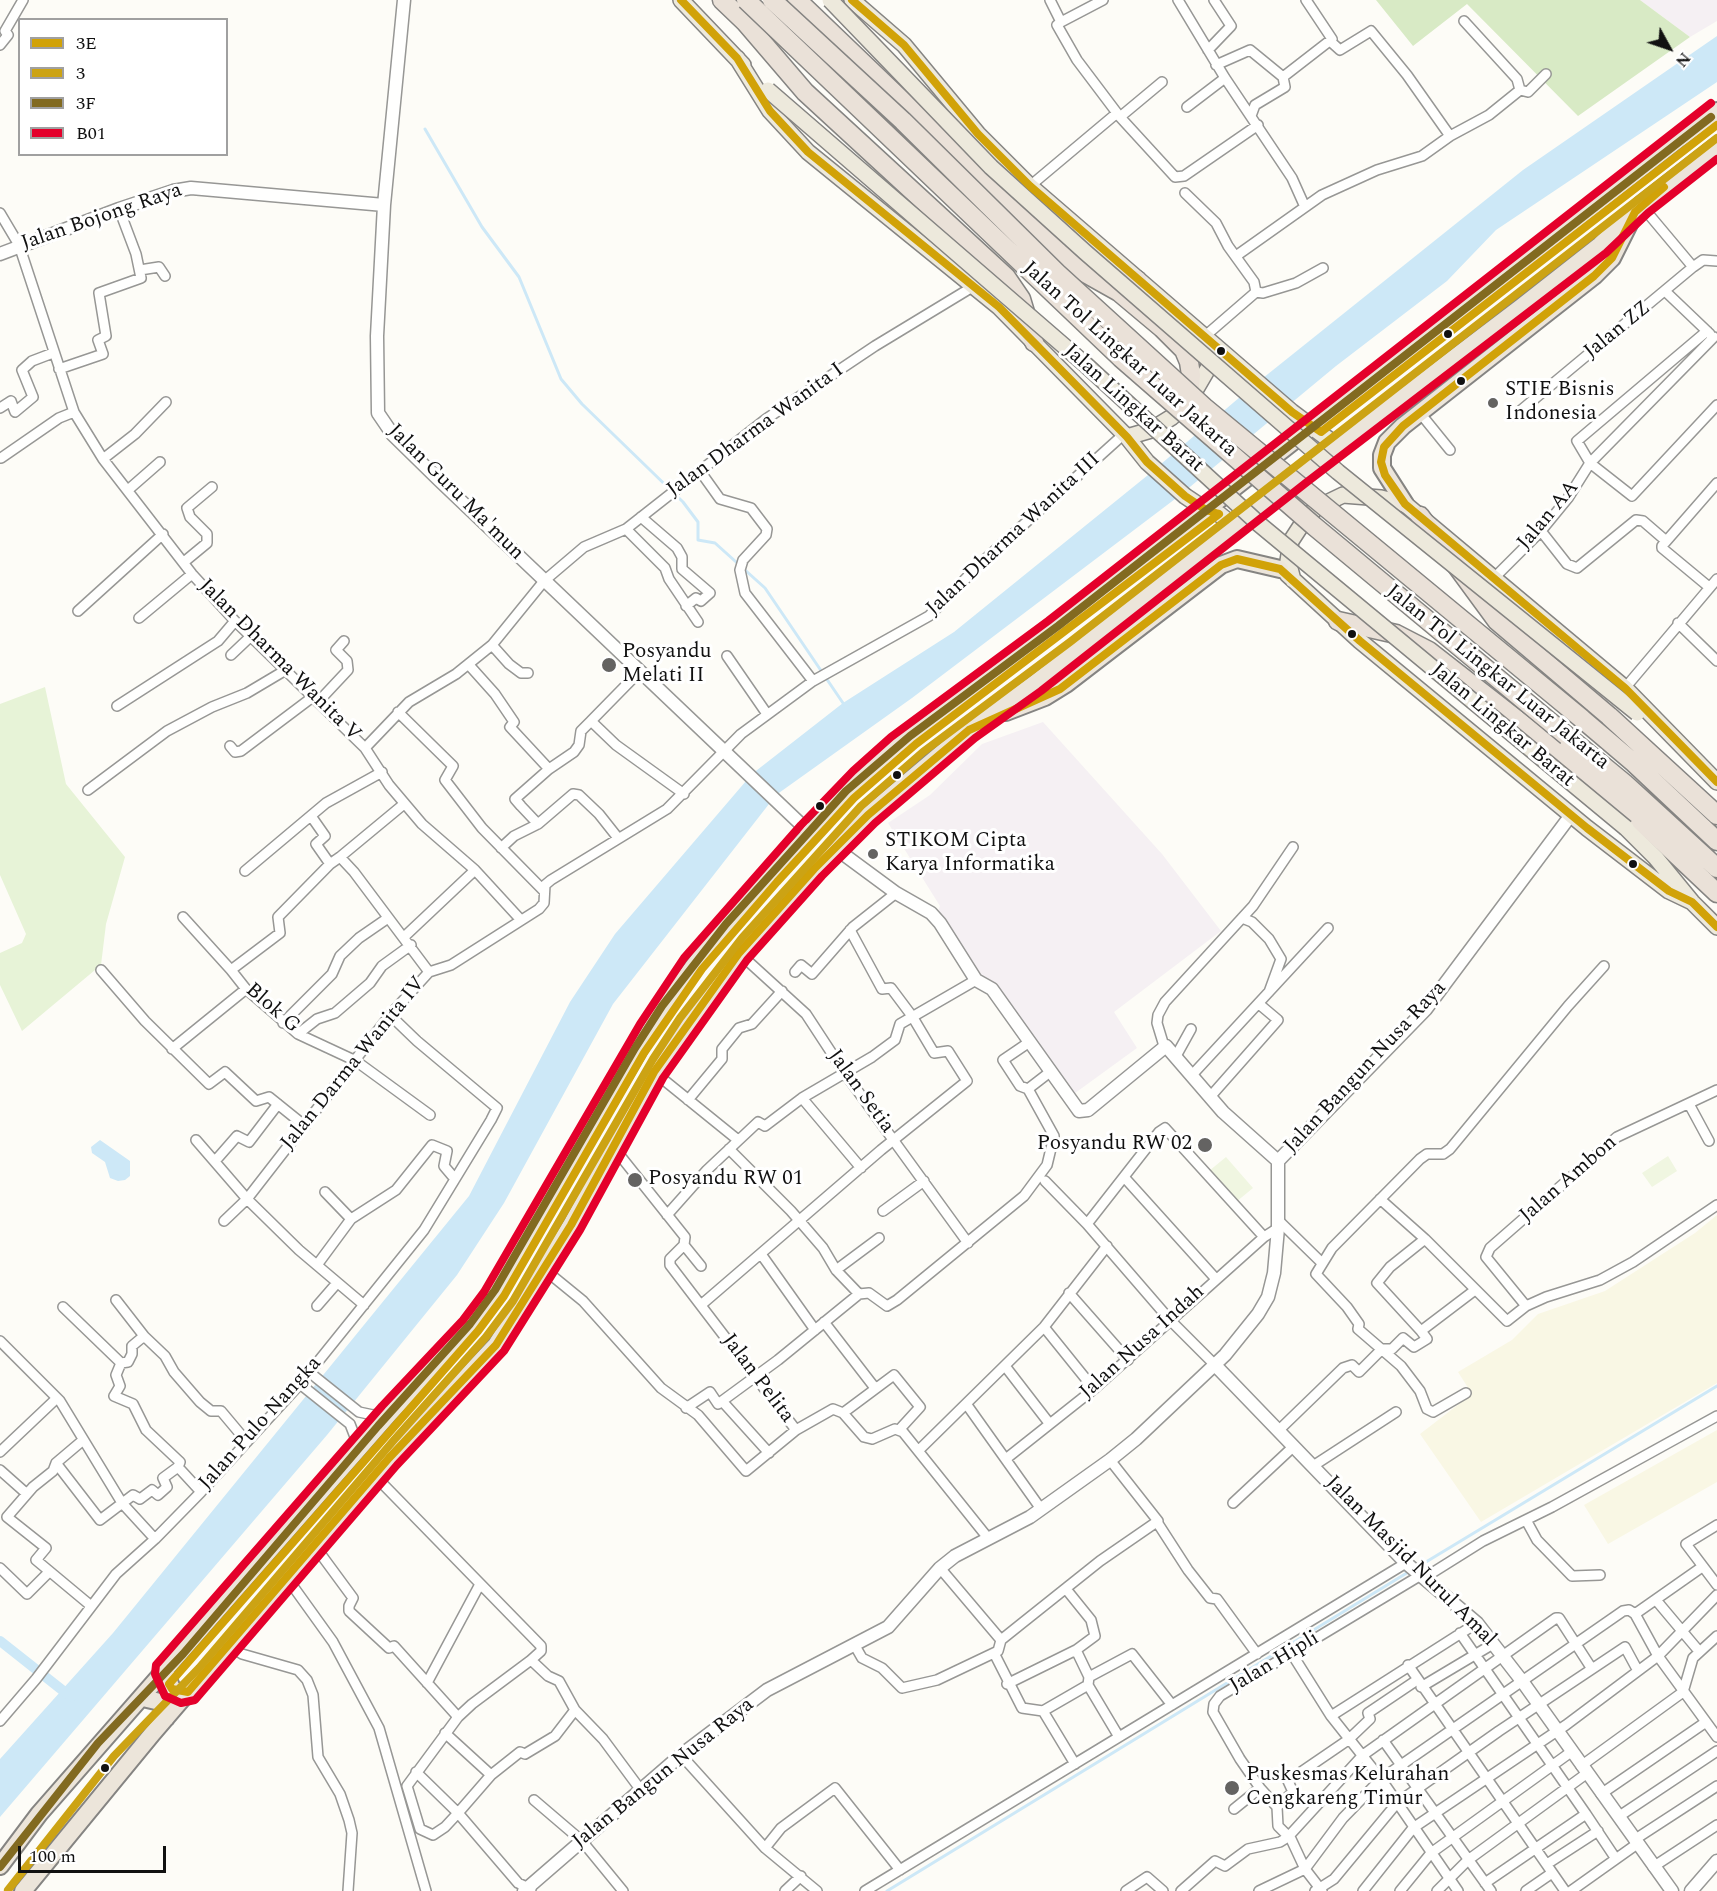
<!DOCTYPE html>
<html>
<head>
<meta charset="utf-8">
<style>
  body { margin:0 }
  #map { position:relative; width:1717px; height:1891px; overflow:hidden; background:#fdfcf7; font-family:Spectral,serif }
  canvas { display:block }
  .legend { position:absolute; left:18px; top:18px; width:210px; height:138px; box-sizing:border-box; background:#fff; border:2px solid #a0a0a0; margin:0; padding:8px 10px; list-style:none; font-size:18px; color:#111 }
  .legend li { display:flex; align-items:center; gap:12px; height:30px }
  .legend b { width:30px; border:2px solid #a0a0a0 }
  .north { position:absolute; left:1639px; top:18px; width:60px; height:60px; -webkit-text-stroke:4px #fff; paint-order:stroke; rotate:130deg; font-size:16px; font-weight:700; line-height:24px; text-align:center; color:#111 }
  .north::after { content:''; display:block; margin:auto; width:21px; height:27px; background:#111; clip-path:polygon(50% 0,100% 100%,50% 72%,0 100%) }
  .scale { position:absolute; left:18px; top:1846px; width:148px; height:27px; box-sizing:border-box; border:3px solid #111; border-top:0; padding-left:8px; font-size:18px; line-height:21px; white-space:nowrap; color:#111; -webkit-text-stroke:4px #fff; paint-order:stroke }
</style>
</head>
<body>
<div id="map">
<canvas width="1717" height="1891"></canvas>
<ul class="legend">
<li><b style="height:8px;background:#d1a208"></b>3E</li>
<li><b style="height:8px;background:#cca314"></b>3</li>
<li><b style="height:8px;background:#826a20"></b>3F</li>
<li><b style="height:8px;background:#e4002b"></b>B01</li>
</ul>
<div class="north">N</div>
<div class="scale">100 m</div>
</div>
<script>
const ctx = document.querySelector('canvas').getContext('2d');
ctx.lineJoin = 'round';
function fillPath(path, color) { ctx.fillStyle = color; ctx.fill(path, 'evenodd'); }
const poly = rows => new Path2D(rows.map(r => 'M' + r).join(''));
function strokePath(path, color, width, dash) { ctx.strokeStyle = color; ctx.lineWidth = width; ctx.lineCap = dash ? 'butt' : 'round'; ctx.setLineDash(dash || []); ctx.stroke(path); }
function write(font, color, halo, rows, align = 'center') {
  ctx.font = font + ' Spectral,serif'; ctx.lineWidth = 6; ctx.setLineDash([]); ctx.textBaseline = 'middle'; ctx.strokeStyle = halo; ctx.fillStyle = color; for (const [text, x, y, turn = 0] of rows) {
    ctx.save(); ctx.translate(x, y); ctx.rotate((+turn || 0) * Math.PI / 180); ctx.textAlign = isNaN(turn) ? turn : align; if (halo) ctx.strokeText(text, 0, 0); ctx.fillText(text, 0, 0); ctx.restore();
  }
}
const industrial = poly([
  [1640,0,1717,0,1717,21,1690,37],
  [1043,722,1162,854,1221,931,1114,1012,1137,1048,1071,1096,998,993,982,987,937,914,940,906,888,823,930,795,982,744]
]);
const farmland = poly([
  [1717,1215,1717,1383,1481,1522,1420,1434,1472,1394,1458,1372,1512,1340,1538,1314,1605,1291,1695,1233],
  [1717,1430,1717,1482,1608,1544,1584,1505]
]);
const green = poly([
  [45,687,66,784,125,857,106,924,101,965,22,1031,0,985,0,953,22,943,26,934,0,875,0,704]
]);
const forest = poly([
  [1376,0,1640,0,1690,37,1578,116,1467,4,1413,46]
]);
const pitch = poly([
  [1668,1156,1677,1171,1652,1187,1642,1173],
  [1226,1157,1253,1188,1236,1202,1209,1171]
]);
const water = poly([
  [1717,36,1717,82,1496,230,1447,281,1336,366,1179,496,912,698,776,795,613,1004,504,1203,457,1275,327,1435,0,1817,0,1759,113,1633,469,1196,570,1002,615,934,752,774,843,703,954,632,1148,475,1253,386,1523,170],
  [100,1140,130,1161,130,1176,125,1180,118,1181,110,1178,105,1162,92,1153,91,1147]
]);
const stream = poly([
  [425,129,482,227,519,277,561,379,582,404,683,502,698,522,698,540,715,543,765,588,845,706],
  [1416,1568,1717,1386],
  [887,1891,1410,1571]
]);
const canal = poly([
  [0,1641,71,1697]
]);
const minor = poly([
  [1050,0,1061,22,1057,25,1077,60,1120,117,1175,177,1184,176,1258,125],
  [1178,0,1225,78,1292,178,1305,207],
  [1464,21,1517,79,1520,90],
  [1061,22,1103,0],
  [1330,41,1340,50,1371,31,1407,75,1450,136],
  [0,45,8,35,5,31,23,0],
  [1208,50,1231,26,1214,0],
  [1216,65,1250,50,1283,77],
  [1187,107,1225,78],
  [1251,116,1255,105,1285,87,1283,77,1332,39,1306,0],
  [1120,117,1162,82],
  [1030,186,1117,113],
  [1185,193,1216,223,1228,246,1254,282,1256,292],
  [1641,205,1693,267],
  [0,213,19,245,74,412,103,459,192,574,235,621,365,748,389,785,422,824,475,870,520,919],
  [1236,256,1322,195,1377,170,1422,156,1450,136,1489,115,1520,90,1528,92,1546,74],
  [140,270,159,267,165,276],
  [1256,292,1263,293,1296,283,1323,268],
  [1666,292,1710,334],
  [1707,331,1577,441,1590,463,1632,496,1717,405],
  [1204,337,1256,292],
  [59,369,103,354,98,340,106,336,99,293,141,278,136,254,119,209],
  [0,408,11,401,15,412,33,397,22,370,32,361,53,353],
  [1420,413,1450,450],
  [1514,416,1693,267,1703,260,1717,261],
  [1,458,59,418,74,412],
  [103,459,135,434,166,402],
  [700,471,720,499,751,508,767,529,766,535,743,560,740,570,745,593,813,681],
  [128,490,160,462],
  [641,517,677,548,682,557,682,569,710,593,701,601,696,598,686,606],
  [626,529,665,568,669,579,698,622],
  [1541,531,1567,564,1577,568,1636,520,1643,521,1665,540],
  [184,562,207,543,207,534,190,517,187,508,212,487],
  [1493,579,1541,531,1568,498,1590,463,1714,337],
  [1709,587,1662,548,1662,546,1717,483],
  [78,611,163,534],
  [139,618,192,574],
  [1678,623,1717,661],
  [492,645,509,664,521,673,528,673],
  [231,655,250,637],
  [727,656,767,714],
  [469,665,495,694,514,722,510,727,549,769,574,752,579,745,581,731,591,721],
  [640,671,591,721,616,745,684,794],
  [1625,688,1717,579],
  [318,702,348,670,347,661,336,650,344,641],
  [117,706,218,641,235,621],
  [398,712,453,766,445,780,482,828,544,891],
  [230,746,235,752,241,751,314,696],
  [365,748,409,702,456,674,492,645,544,581,584,547,626,529,766,419,875,346,974,286],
  [549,769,515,799,521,806,538,824,573,794,579,795,599,814,618,838],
  [88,790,167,731,212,707,247,693,284,671],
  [311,816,325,836,316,844,330,864,340,857,354,872,429,972],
  [501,848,514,836,538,824],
  [340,857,404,804],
  [330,864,278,917,280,933,231,970,246,989,298,1034,356,1061,430,1115],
  [245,871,326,803,382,772],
  [183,917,231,970],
  [1242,918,1252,922,1269,939,1281,959,1269,992],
  [404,937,475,870],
  [739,953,806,1014,844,1072,968,1243],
  [101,970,145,1021,209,1084,225,1072,256,1101,269,1097,305,1126],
  [795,972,801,965,812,974,853,927,896,893],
  [283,1023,332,974,340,956,359,938,388,918],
  [298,1034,317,1019,335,1013,370,983,382,966,411,945],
  [1164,1046,1157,1023,1158,1015,1165,1002,1253,906,1293,847],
  [172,1049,246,989],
  [1176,1056,1191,1029],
  [654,1072,738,1140],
  [1192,1075,1328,928],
  [1028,1089,1050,1072],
  [1210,1097,1278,1020,1259,1004],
  [802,1098,861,1168],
  [688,1100,722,1059,722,1049,739,1028,752,1024,782,991],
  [1689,1104,1709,1141],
  [196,1140,247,1199,299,1250,364,1305],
  [614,1148,685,1237,684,1245,670,1259,670,1265,796,1430],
  [729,1149,791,1211,823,1248,836,1270,859,1294],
  [216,1160,237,1136,249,1142,278,1104],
  [1124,1177,1216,1279],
  [1045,1181,1087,1224,1170,1320,1214,1364],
  [325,1192,351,1219],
  [1380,1199,1425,1239,1507,1321,1526,1306,1546,1297,1600,1280,1633,1262,1717,1205],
  [883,1211,924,1181],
  [667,1215,707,1170,758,1122,765,1126,802,1098,872,1057,895,1040,900,1024,976,980],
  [1278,1220,1322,1263],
  [224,1221,247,1199,390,1015,429,972,451,965,539,909,544,903,545,885,551,880,667,809,741,734,813,681,929,616,981,563,1124,434],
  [1087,1224,1159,1132,1165,1128,1264,1237],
  [684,1245,701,1266],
  [761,1254,815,1330],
  [317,1265,351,1219,396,1190,432,1145,447,1151,444,1166,455,1179],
  [545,1270,583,1301,661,1388,698,1415,746,1471,796,1430,833,1409,843,1413,864,1437,872,1439,895,1429,903,1432,988,1538],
  [836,1270,879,1238],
  [1069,1293,1128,1360],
  [116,1300,144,1336],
  [701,1305,881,1150,967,1081,948,1051,934,1053,912,1016,891,988,882,989,850,930],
  [317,1306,337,1283],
  [1526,1306,1486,1257,1490,1248,1617,1137,1717,1090],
  [63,1307,121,1363],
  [824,1322,875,1388],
  [1044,1327,1094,1389],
  [1421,1331,1377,1283,1390,1267,1425,1239],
  [0,1341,60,1401,122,1503,155,1539],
  [1005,1366,1049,1423],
  [309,1372,359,1412,373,1415,388,1413],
  [300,1384,350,1424,355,1437,354,1452],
  [1466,1393,1433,1412,1427,1409,1420,1391,1401,1366,1358,1329,1359,1324,1347,1307,1316,1274,1332,1248,1420,1159,1427,1154,1443,1154,1450,1149,1568,1006,1604,966],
  [722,1401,769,1453],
  [967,1405,1041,1509],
  [686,1408,710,1392,718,1404,778,1360,859,1294,869,1293,887,1306,897,1300,1024,1196,1047,1165,1054,1136,1028,1089,1020,1086,1003,1060,1028,1043],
  [843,1413,894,1375,920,1407,899,1430],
  [1279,1430,1343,1368,1352,1365,1359,1372,1382,1349,1392,1349,1403,1338,1414,1347,1427,1339,1421,1331,1475,1290],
  [82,1441,56,1463,53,1471,33,1487,7,1517,46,1548,36,1560,90,1605],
  [919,1450,1044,1327,1107,1246],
  [0,1452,57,1398],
  [1007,1458,1094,1389,1264,1237,1278,1228],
  [56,1463,100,1520,133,1495,140,1499,152,1490,158,1495,167,1487,163,1478,178,1467,201,1492],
  [1313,1466,1396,1412],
  [178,1467,180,1462,146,1430,133,1404,114,1396,120,1386,116,1375,121,1363,128,1362,132,1354,132,1346,144,1336,165,1356,174,1372,200,1402,211,1411,221,1411,247,1442],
  [0,1470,27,1494],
  [374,1475,541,1646,541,1651,531,1660,548,1676,559,1681,575,1710,603,1739,640,1789],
  [1233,1503,1294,1446],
  [1526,1520,1537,1540,1572,1576,1600,1575],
  [1157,1522,1188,1570,1210,1598,1217,1599,1257,1654],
  [1717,1525,1686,1544,1717,1585],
  [314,1545,353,1598,349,1606,349,1611,389,1648,394,1646,458,1717],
  [0,1568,27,1594,49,1572],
  [940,1568,1001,1640],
  [287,1578,333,1642,379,1728,426,1891],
  [1424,1578,1483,1541,1552,1507,1717,1416],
  [1066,1589,1091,1620,1095,1636,1076,1650,1089,1677,1088,1685,1119,1737],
  [1656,1600,1698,1650],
  [1635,1614,1658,1656,1717,1737],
  [1460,1633,1586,1814],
  [854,1644,862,1658,882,1668,902,1688,937,1680,998,1651,1001,1640,1021,1624,1100,1561,1158,1521,1110,1460],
  [229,1646,242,1654,298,1670,307,1680,313,1695,318,1757,340,1794,349,1820,352,1833,348,1891],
  [994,1653,1022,1708,1043,1711,1075,1764],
  [1292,1654,1331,1716,1381,1779,1458,1891],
  [531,1660,472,1704,458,1717,407,1786,420,1829,433,1835,445,1827,458,1813,518,1883,531,1889],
  [1408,1665,1565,1891],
  [1089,1677,1132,1654,1172,1705],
  [427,1683,480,1584],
  [1007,1684,1076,1650],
  [1421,1687,1493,1644],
  [1043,1711,1088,1685],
  [1331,1716,1477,1623],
  [0,1721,36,1679,116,1574,155,1539,201,1492,300,1384,424,1230,491,1120,497,1108,417,1041,390,1015],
  [445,1733,491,1775,520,1752,525,1754,555,1736,575,1710],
  [1383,1740,1491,1891],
  [681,1755,765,1848,817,1891],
  [1581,1766,1683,1692,1693,1658,1717,1636],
  [416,1772,458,1813,491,1775],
  [1260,1788,1277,1807],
  [1601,1794,1706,1722],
  [534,1800,582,1841,623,1891],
  [1277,1807,1293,1792,1288,1781,1348,1740,1370,1719,1368,1713,1417,1680],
  [1277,1807,1278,1826,1291,1839,1305,1869,1322,1891],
  [1234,1809,1260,1788,1240,1759,1213,1712,1214,1704,1220,1696,1421,1575],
  [1618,1817,1717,1751],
  [1634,1840,1717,1786],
  [765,1848,781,1828,835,1788,900,1870],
  [1547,1864,1598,1831],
  [1653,1867,1717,1825],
  [1485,1883,1586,1814,1616,1859],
  [785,1891,801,1876],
  [865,1891,1406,1563],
  [1126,1891,1147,1877,1163,1891],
  [1181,1891,1215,1861,1225,1866,1248,1849,1280,1842,1288,1837,1363,1755,1556,1618,1559,1618,1592,1669],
  [1259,1891,1305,1869,1343,1818,1381,1779,1623,1611,1629,1610,1635,1614,1702,1567],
  [1315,1891,1334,1879,1397,1803,1499,1731,1625,1647,1638,1671],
  [1363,1891,1413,1828,1566,1725,1658,1656,1717,1595],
  [1400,1891,1431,1853,1571,1752],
  [1437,1891,1468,1860,1586,1774],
  [1526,1891,1552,1873],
  [1571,1891,1637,1844]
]);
const tertiary = poly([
  [404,0,384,205,377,336,378,413,393,435,440,481,809,832],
  [0,254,119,209,173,191,191,188,384,205],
  [835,848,896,893,931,913,940,923,976,980,992,989,1079,1111,1088,1110,1166,1046,1223,1112,1278,1161],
  [1214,1364,1406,1563,1477,1623,1522,1681,1672,1891],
  [524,1891,681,1755,767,1690,888,1627,940,1568,955,1556,1030,1517,1110,1460,1136,1439,1225,1355,1258,1314,1268,1297,1274,1273,1278,1228,1278,1161,1426,1009,1571,815],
  [1691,1891,1717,1861]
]);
const primary = poly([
  [681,0,743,65],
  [852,0,904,45,978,134,1030,186,1292,412,1340,448],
  [737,58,770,111,808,152,999,307,1127,437,1147,462,1185,496,1206,510,1219,514,1238,529],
  [1127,437,1151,430,1172,417,1189,401,1210,365,1212,350],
  [1287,574,1360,641,1587,828,1669,891,1692,902],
  [1293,580,1288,561,1291,541,1304,521,1316,508,1343,495,1381,498,1405,504,1625,688,1717,782],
  [1626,828,1656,858,1692,902,1717,927]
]);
const trunk = poly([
  [1405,504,1382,468,1382,455,1387,442,1403,426,1594,276,1612,258,1632,218],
  [1006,712,1045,697,1066,684,1221,565,1237,559,1280,569],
  [165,1671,172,1689,182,1693,188,1692],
  [143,1698,160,1702,166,1718],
  [0,1866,39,1814,390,1413,471,1327,516,1259,669,998,718,934,861,778,897,745,1054,629,1679,139,1717,111],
  [23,1891,152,1734,389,1458,496,1345,571,1225,654,1072,739,953,814,869,868,815,969,730,1035,683,1301,474,1521,307,1600,245,1641,205,1717,146]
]);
const motorway = poly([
  [722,0,745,22,805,92,1006,277,1021,299,1034,342],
  [797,0,1078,269,1119,292,1162,328,1184,350,1189,362,1191,375,1189,401],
  [1105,279,1137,280],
  [1420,516,1497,621,1609,716,1717,815],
  [1338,621,1396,634,1429,651,1611,793,1717,893],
  [1581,718,1634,763,1717,841],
  [1567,736,1624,783,1717,868]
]);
const primaryBridge = poly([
  [830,0,991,167,1085,252,1338,472,1637,713],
  [768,90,1086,365,1259,524,1626,828]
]);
const motorwayBridge = poly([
  [746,0,1121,358,1314,526,1567,736],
  [772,0,903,121,1057,273,1204,407,1581,718]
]);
const bus1 = poly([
  [681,0,737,58,770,111,808,152,999,307,1127,437,1147,462,1185,496,1206,510,1219,514],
  [852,0,904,45,978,134,1030,186,1292,412,1321,432,1717,125],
  [1664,187,1635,212,1612,258,1594,276,1403,426,1384,447,1381,462,1385,475,1405,504,1625,688,1717,782],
  [1219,514,916,744,854,798,777,882,702,969,644,1053,504,1296,478,1331,169,1684,172,1689,188,1692,389,1458,496,1345,571,1225,654,1072,739,953,814,869,868,815,969,730,1060,689,1221,565,1237,559,1280,569,1360,641,1587,828,1669,891,1692,902,1717,927]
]);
const bus2 = poly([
  [8,1890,114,1756,199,1668,394,1440,486,1337,513,1301,653,1059,680,1018,742,938,861,806,923,752,1070,642,1717,138]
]);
const bus3 = poly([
  [0,1867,98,1743,183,1654,378,1426,470,1324,495,1290,635,1048,662,1006,726,924,846,791,910,736,1058,626,1711,117]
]);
const bus4 = poly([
  [1711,103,1048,621,891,737,853,771,801,825,684,958,640,1024,484,1292,463,1320,382,1406,156,1665,155,1674,165,1696,181,1703,195,1700,397,1465,504,1351,580,1230,663,1078,747,960,822,876,875,823,975,738,1041,691,1307,482,1606,253,1648,213,1717,159]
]);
const markers = [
  [1448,334,5,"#111"],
  [1221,351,5,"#111"],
  [1461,381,5,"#111"],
  [1493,403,6,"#646362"],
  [1352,634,5,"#111"],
  [609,665,8,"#646362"],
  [897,775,5,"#111"],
  [820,806,5,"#111"],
  [873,854,6,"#646362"],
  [1633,864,5,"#111"],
  [1205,1145,8,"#646362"],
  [635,1180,8,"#646362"],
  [105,1768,5,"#111"],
  [1232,1788,8,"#646362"]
];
const streetNames = [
  ["Jalan Bojong Raya",102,218,-19],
  ["Jalan ZZ",1618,331,-39],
  ["Jalan Tol Lingkar Luar Jakarta",1129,360,42],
  ["Jalan Lingkar Barat",1133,409,42],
  ["Jalan Dharma Wanita I",756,431,-36],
  ["Jalan Guru Ma'mun",455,493,45],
  ["Jalan AA",1549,516,-50],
  ["Jalan Dharma Wanita III",1014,535,-43],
  ["Jalan Dharma Wanita V",279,661,45],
  ["Jalan Tol Lingkar Luar Jakarta",1497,678,39],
  ["Jalan Lingkar Barat",1502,726,40],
  ["Blok G",272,1009,41],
  ["Jalan Darma Wanita IV",354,1064,-51],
  ["Jalan Bangun Nusa Raya",1366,1068,-47],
  ["Jalan Setia",860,1092,54],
  ["Jalan Ambon",1569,1180,-41],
  ["Jalan Nusa Indah",1143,1343,-42],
  ["Jalan Pelita",757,1379,53],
  ["Jalan Pulo Nangka",261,1424,-48],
  ["Jalan Masjid Nurul Amal",1410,1562,45],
  ["Jalan Hipli",1275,1663,-31],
  ["Jalan Bangun Nusa Raya",664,1774,-39]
];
const poiNames = [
  ["STIE Bisnis",1505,391],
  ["Indonesia",1505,415],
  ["Posyandu",622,653],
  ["Melati II",622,677],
  ["STIKOM Cipta",885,842],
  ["Karya Informatika",885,866],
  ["Posyandu RW 02",1192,1145,"right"],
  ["Posyandu RW 01",648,1180],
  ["Puskesmas Kelurahan",1246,1776],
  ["Cengkareng Timur",1246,1800]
];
fillPath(industrial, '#f5f0f3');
fillPath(farmland, '#f9f7e4');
fillPath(green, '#e7f3d7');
fillPath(forest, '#d8eac5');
fillPath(pitch, '#f0f6e1');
fillPath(water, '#cde8f7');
strokePath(stream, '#cde8f7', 3);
strokePath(canal, '#cde8f7', 10);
strokePath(minor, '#979795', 12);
strokePath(tertiary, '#979795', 15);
strokePath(primary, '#858482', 18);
strokePath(trunk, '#858482', 20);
strokePath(motorway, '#858482', 21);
strokePath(minor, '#fffffe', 9);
strokePath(tertiary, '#fffffe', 12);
strokePath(primary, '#ede9dc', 15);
strokePath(trunk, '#ece5da', 16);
strokePath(motorway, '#eae1d8', 18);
strokePath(primaryBridge, '#858482', 18, []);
strokePath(motorwayBridge, '#858482', 21, []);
strokePath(primaryBridge, '#ede9dc', 15);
strokePath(motorwayBridge, '#eae1d8', 18);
strokePath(bus1, '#d1a208', 8);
strokePath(bus2, '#cca314', 8);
strokePath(bus3, '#826a20', 8);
strokePath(bus4, '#e4002b', 8);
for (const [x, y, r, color] of markers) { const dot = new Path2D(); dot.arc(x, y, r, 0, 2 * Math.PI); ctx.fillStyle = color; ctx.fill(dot); strokePath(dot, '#fff', 2); }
write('21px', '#111', '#fff', streetNames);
write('21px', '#111', '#fff', poiNames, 'left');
</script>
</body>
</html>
